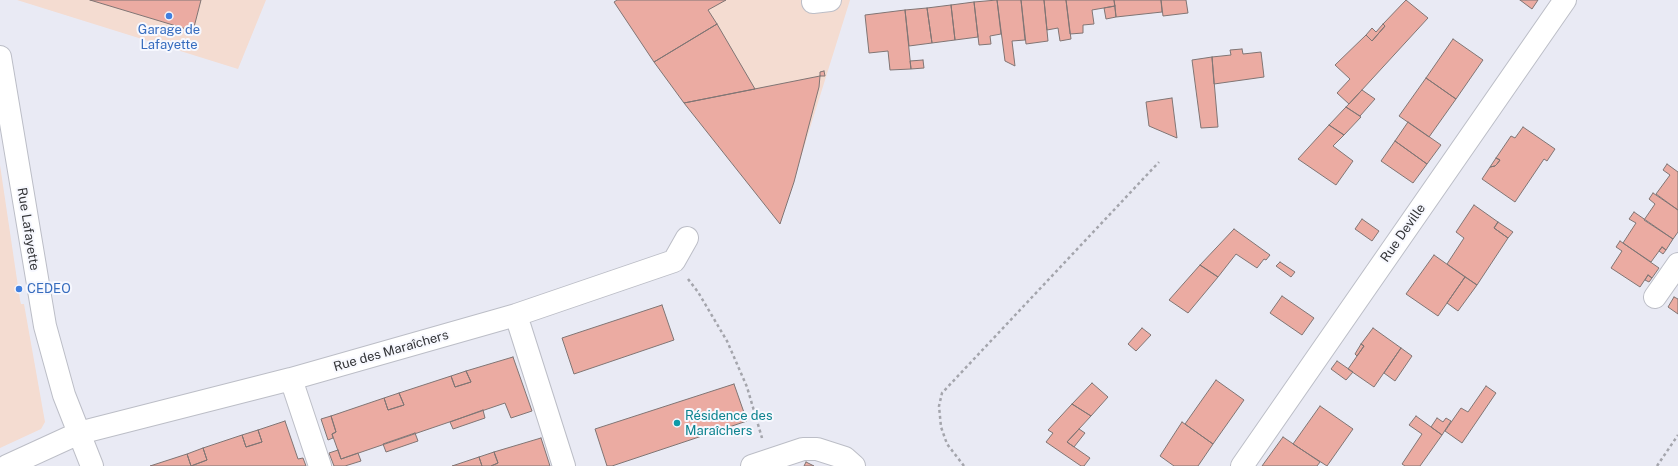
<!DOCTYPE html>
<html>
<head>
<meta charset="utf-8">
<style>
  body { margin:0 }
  canvas { display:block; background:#e9eaf4 }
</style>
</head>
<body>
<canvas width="1678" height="466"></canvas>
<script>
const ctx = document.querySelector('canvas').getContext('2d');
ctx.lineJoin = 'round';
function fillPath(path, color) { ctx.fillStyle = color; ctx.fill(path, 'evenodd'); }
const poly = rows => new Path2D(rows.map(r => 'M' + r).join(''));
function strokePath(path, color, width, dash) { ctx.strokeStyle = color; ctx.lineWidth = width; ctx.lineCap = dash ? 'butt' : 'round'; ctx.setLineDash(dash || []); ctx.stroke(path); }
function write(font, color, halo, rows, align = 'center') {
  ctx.font = font + ' "Public Sans",sans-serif'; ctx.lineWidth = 4; ctx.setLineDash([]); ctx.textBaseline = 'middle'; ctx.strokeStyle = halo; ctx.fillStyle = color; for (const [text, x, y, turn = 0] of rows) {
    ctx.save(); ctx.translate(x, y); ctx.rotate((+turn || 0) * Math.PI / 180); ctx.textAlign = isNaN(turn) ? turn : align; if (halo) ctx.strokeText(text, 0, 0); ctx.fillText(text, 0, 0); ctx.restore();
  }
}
const commercial = poly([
  [17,0,266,0,238,69],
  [626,0,850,0,780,224],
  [0,165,20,300,21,304,24,304,45,422,41,429,0,448]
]);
const building = poly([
  [90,0,201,0,193,31,90,0],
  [617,0,726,0,708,10,717,24,654,62,614,2,617,0],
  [997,0,1021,0,1025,40,1012,41,1015,66,1005,61,997,0],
  [997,0,1001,34,990,36,991,44,979,45,974,2,997,0],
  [1021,0,1044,0,1048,41,1026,44,1021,0],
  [1044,0,1066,0,1071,39,1060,41,1058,28,1047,30,1044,0],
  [1066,0,1114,0,1115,6,1092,10,1094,24,1083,25,1083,33,1070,34,1066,0],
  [1114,0,1161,0,1162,12,1116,17,1114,0],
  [1161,0,1186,0,1188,13,1163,16,1161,0],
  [1406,0,1428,18,1349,104,1337,93,1350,79,1335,65,1366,35,1372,41,1385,26,1383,24,1406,0],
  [1520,0,1538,0,1532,9,1520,0],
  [974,2,978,37,955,40,951,5,974,2],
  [951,5,955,40,932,43,927,8,951,5],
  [1115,6,1116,17,1106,19,1104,8,1115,6],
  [927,8,932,43,909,46,905,10,927,8],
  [905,10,911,69,890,70,888,51,869,53,865,15,905,10],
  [717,24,755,89,684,103,654,62,717,24],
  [1383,24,1385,26,1372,41,1366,35,1372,28,1376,32,1383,24],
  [1453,39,1483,60,1456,99,1426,78,1453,39],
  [1242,49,1243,54,1261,52,1264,77,1214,84,1212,57,1231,55,1230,50,1242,49],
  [1212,57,1218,127,1201,128,1192,60,1212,57],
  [923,60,924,68,911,69,910,61,923,60],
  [824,71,825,76,820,76,820,72,824,71],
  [820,76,819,87,794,182,780,224,684,103,820,76],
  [1426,78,1456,99,1429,137,1399,116,1426,78],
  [1362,90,1375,99,1360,116,1346,107,1362,90],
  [1172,98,1177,138,1149,126,1146,102,1172,98],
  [1346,107,1361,117,1344,135,1329,125,1346,107],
  [1408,122,1441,145,1427,164,1395,141,1408,122],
  [1329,125,1344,135,1333,146,1353,161,1336,185,1298,159,1329,125],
  [1523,127,1555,149,1547,161,1544,159,1515,202,1482,179,1490,167,1495,166,1497,164,1500,160,1496,158,1511,136,1515,138,1523,127],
  [1395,141,1427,164,1413,183,1381,161,1395,141],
  [1496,158,1500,160,1497,164,1495,166,1490,167,1496,158],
  [1667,164,1678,172,1678,210,1656,194,1670,175,1663,170,1667,164],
  [1653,193,1678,210,1678,232,1673,239,1644,220,1655,204,1649,199,1653,193],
  [1474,205,1498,222,1494,228,1508,238,1477,285,1447,264,1464,238,1456,232,1474,205],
  [1634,212,1673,239,1666,250,1662,247,1651,262,1623,243,1636,223,1629,219,1634,212],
  [1362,219,1379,231,1372,241,1355,229,1362,219],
  [1498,222,1513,232,1508,238,1494,228,1498,222],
  [1234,229,1270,255,1266,260,1264,259,1257,268,1236,254,1218,277,1200,265,1234,229],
  [1620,241,1659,268,1652,278,1648,275,1640,287,1611,268,1622,251,1616,247,1620,241],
  [1662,247,1666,250,1663,254,1659,251,1662,247],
  [1434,255,1465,277,1438,316,1406,294,1434,255],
  [1280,262,1295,272,1291,277,1276,266,1280,262],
  [1200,265,1218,277,1188,313,1169,300,1200,265],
  [1648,275,1652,278,1649,282,1645,280,1648,275],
  [1465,277,1477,285,1458,311,1447,303,1465,277],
  [1282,296,1314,318,1302,335,1270,313,1282,296],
  [1674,297,1678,299,1678,314,1668,307,1674,297],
  [662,305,674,340,574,374,562,338,662,305],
  [1142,328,1151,335,1136,351,1128,344,1142,328],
  [1373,328,1401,348,1374,387,1348,369,1364,346,1361,344,1373,328],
  [1361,344,1364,346,1357,356,1355,354,1361,344],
  [1401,348,1412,356,1395,381,1384,373,1401,348],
  [513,357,532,411,511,418,505,403,341,459,332,434,336,432,331,416,384,398,388,410,404,405,399,393,451,376,455,387,471,382,466,371,513,357],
  [1337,361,1353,372,1346,380,1331,369,1337,361],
  [466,371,471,382,455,387,451,376,466,371],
  [1216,380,1244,400,1213,444,1185,424,1216,380],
  [1092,383,1108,397,1091,416,1072,404,1092,383],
  [734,384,747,421,612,466,607,466,595,429,734,384],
  [1486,386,1496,393,1462,443,1445,431,1461,408,1468,412,1486,386],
  [399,393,404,405,388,410,384,398,399,393],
  [1072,404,1091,416,1067,442,1090,458,1084,466,1081,466,1046,442,1053,433,1048,430,1072,404],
  [1320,406,1353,429,1327,466,1293,444,1320,406],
  [483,410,485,418,453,429,450,422,483,410],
  [331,416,336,432,332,434,333,438,328,440,321,419,331,416],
  [1416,416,1442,435,1420,466,1405,466,1402,464,1422,434,1409,425,1416,416],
  [1437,418,1443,422,1446,418,1451,421,1442,435,1431,427,1437,418],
  [285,421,298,459,303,458,306,466,150,466,187,454,191,466,207,460,203,448,242,435,246,447,262,442,258,430,285,421],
  [1182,422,1213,444,1198,466,1174,466,1160,456,1182,422],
  [1079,429,1085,433,1074,447,1067,442,1079,429],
  [258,430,262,442,246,447,242,435,258,430],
  [415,433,418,441,386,452,383,444,415,433],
  [1283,437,1320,462,1317,466,1262,466,1283,437],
  [541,438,550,466,491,466,498,463,494,452,541,438],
  [203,448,207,460,191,466,187,454,203,448],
  [338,450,341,459,358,453,361,461,345,466,334,466,329,453,338,450],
  [494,452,498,463,491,466,482,466,479,457,494,452],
  [479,457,482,466,452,466,479,457],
  [806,462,814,466,804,466,806,462]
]);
const path = poly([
  [688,279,698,292,727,341,747,387,762,438],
  [964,466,947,444,941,427,939,406,942,393,1159,162],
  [1657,466,1678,435]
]);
const minor = poly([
  [813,2,830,0],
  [0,57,45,326,64,395,92,466],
  [1655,297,1678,264],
  [516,315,564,466],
  [291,379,320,466],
  [7,466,79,433,291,379,516,315,674,261,687,238],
  [752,466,803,449,817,449,845,458,854,466],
  [1242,466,1565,0]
]);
const markers = [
  [169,16,4,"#3f7fe0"],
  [19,289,4,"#3f7fe0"],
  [677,423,4,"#0f9aa8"]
];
const shopNames = [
  ["Garage de",169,30],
  ["Lafayette",169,45],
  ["CEDEO",27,289,"left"]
];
const streetNames = [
  ["Rue Lafayette",28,229,81],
  ["Rue Deville",1403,233,-55],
  ["Rue des Maraîchers",391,351,-16]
];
const cultureNames = [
  ["Résidence des",685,416],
  ["Maraîchers",685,431]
];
fillPath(commercial, '#f4dcd1');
fillPath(building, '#ebaba2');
strokePath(building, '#807574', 1);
strokePath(minor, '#bcbec7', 24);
strokePath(path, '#a4a5ac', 2.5, [3, 3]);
strokePath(minor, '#fff', 22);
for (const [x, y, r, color] of markers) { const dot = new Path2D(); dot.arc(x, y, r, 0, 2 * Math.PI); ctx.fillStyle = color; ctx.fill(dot); strokePath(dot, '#f7f8fe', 1.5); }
write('13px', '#366cbe', '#f7f8fe', shopNames);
write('13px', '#333437', '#f7f8fe', streetNames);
write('13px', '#0d838f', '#f7f8fe', cultureNames, 'left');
</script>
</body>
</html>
